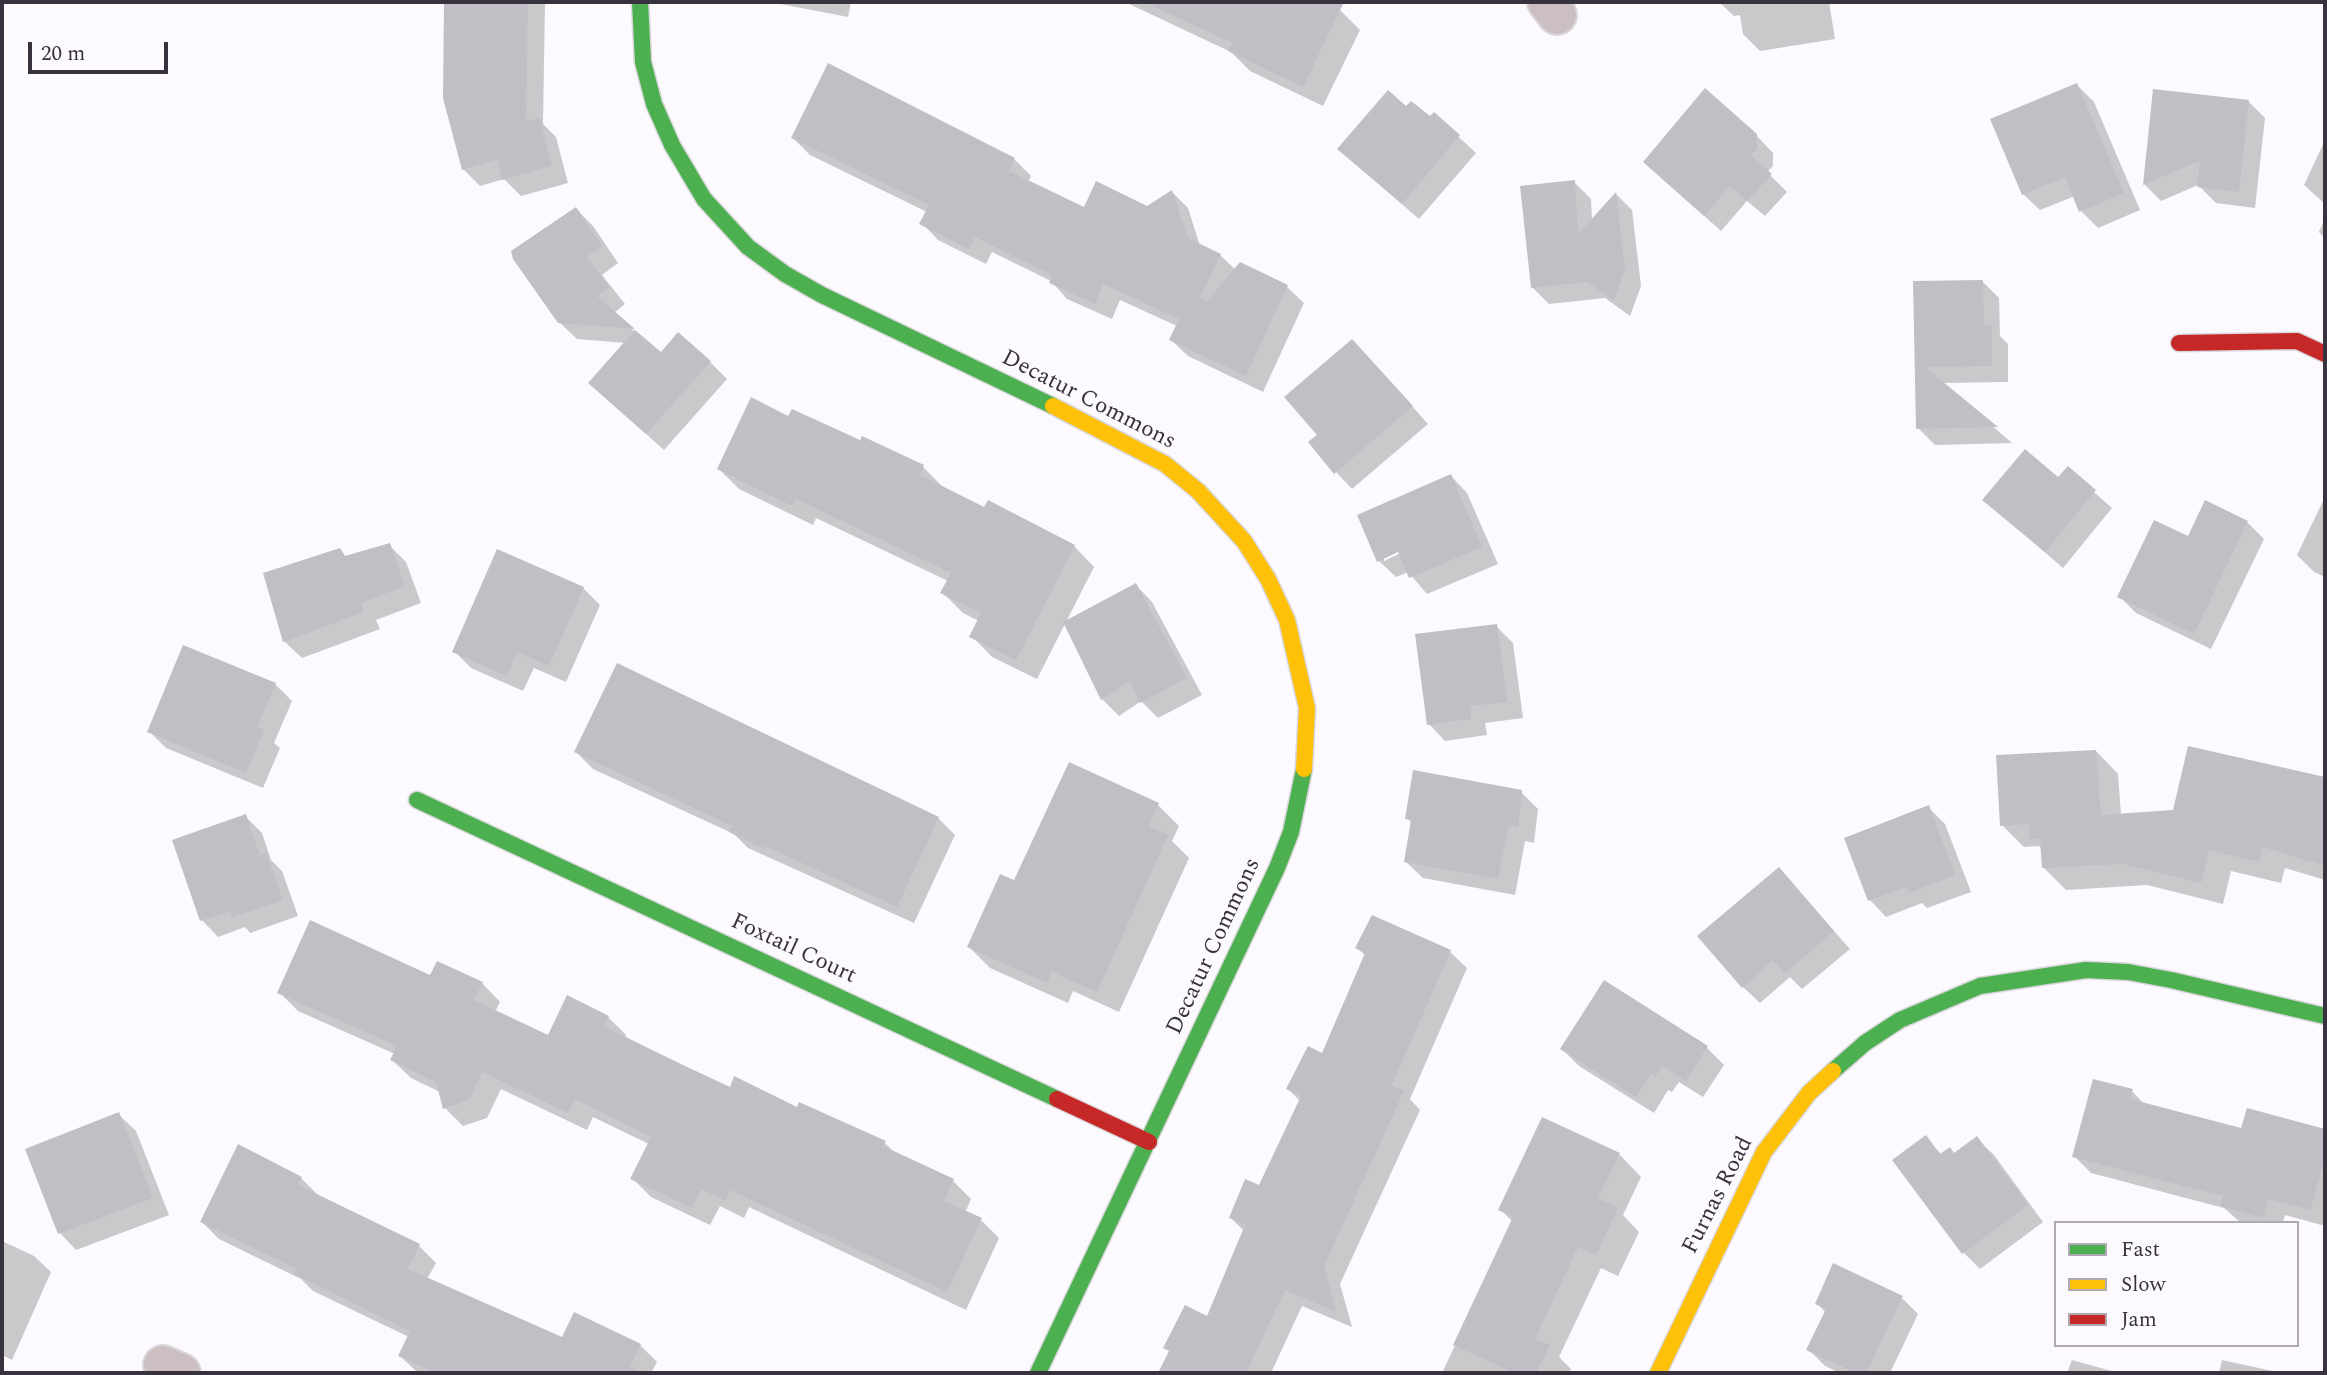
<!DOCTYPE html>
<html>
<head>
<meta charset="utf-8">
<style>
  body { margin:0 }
  #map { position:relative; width:2327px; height:1375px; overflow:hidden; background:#fcfafe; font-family:Spectral,serif }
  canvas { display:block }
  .frame { position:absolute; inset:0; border:4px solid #38323e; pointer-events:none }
  .legend { position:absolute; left:2054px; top:1221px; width:245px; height:126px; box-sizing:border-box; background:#fcf9ff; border:2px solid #aea9b2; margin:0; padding:9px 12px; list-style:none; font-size:21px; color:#38323e }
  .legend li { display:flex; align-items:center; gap:14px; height:35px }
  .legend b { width:35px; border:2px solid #aea9b2 }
  .scale { position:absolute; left:28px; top:42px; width:140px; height:32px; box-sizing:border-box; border:4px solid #38323e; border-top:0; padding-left:9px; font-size:21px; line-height:24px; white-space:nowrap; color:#38323e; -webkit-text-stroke:5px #fcf9ff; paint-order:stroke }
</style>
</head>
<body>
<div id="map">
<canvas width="2327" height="1375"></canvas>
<div class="frame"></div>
<ul class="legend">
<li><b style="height:9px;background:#4caf50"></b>Fast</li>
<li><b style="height:9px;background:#ffc107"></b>Slow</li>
<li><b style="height:9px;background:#c62828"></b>Jam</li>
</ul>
<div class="scale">20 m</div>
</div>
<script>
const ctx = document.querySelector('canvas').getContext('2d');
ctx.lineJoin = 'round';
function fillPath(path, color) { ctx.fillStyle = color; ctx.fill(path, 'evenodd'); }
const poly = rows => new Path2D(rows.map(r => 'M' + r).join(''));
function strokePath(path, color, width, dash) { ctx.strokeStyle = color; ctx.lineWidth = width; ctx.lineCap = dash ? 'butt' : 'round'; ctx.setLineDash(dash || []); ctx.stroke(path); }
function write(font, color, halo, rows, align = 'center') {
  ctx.font = font + ' Spectral,serif'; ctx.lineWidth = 7; ctx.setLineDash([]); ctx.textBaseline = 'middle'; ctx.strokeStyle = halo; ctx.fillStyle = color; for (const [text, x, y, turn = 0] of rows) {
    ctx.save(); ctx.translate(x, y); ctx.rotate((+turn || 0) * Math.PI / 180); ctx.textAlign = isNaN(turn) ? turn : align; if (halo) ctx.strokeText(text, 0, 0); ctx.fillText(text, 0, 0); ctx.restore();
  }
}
const shadow = poly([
  [446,2,545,2,543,124,556,137,568,183,521,196,504,179,480,186,463,169,444,98],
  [770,2,851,2,848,17],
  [1125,2,1330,2,1329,5,1340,10,1360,30,1323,106,1250,71,1231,52],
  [1719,2,1829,2,1835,39,1760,51,1743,34,1740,15,1734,16],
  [2077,85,2094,102,2140,210,2098,228,2081,211,2075,196,2040,210,2023,194],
  [2155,91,2249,102,2265,118,2255,208,2216,203,2198,185,2161,201,2144,184],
  [1406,108,1430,119,1434,114,1476,153,1419,219,1357,165],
  [1756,135,1773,153,1773,166,1767,172,1787,192,1765,216,1747,201,1721,231,1662,178],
  [793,138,1014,159,1031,176,1028,182,1085,210,1147,208,1172,192,1188,208,1200,246,1220,255,1236,270,1241,265,1287,287,1304,303,1263,392,1188,356,1171,340,1177,326,1120,300,1112,319,1067,299,1051,281,992,252,986,264,938,240,922,223,927,212,810,155],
  [2325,140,2325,204,2304,185],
  [1574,182,1591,199,1592,221,1616,194,1632,210,1641,286,1630,316,1605,298,1549,304,1532,287],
  [576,209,593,226,618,263,602,275,625,304,614,313,661,355,710,362,727,379,664,450,608,400,626,343,577,339,559,322],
  [2325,218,2325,239,2319,232],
  [1982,281,1999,298,2000,336,2008,344,2008,382,1942,383,2012,443,1935,445,1918,428,1915,283],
  [1369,358,1428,424,1352,489,1336,472,1319,435],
  [789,418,923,467,943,487,985,509,1074,546,1094,567,1037,679,992,657,972,636,979,621,963,613,943,593,948,581,816,518,813,525,739,489,719,469],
  [2068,469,2112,508,2063,568,1984,500,2059,480],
  [1451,476,1467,493,1498,564,1427,594,1408,572,1396,577,1379,561],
  [1406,547,1407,550,1384,561,1384,557],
  [2324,499,2325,499,2325,577,2314,572,2297,555],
  [2247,522,2264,539,2211,649,2136,613,2119,596],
  [389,545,406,562,421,603,376,620,380,629,302,658,285,642,266,574,339,550,346,557],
  [1136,585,1152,602,1202,695,1158,718,1141,701,1119,716,1102,699],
  [583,588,600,605,566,682,534,668,523,691,471,668,454,651],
  [1496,626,1513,643,1523,718,1485,723,1487,735,1445,741,1429,724],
  [275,684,292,701,274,743,280,748,263,788,166,748,149,731],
  [2189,748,2325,779,2325,880,2285,868,2281,883,2231,871,2223,904,2147,885,2066,890,2044,868,2042,849,2039,846,2024,847,2002,825,2096,751,2118,774,2121,815,2174,811],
  [576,752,938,818,955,835,914,923,748,848,734,834,593,769],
  [1521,792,1538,809,1534,843,1525,841,1515,895,1423,878,1406,862,1412,823,1407,818],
  [1158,805,1179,826,1172,841,1189,858,1119,1012,1073,991,1068,1003,990,968,969,947,1015,883],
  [1928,807,1945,824,1971,892,1927,908,1922,903,1886,917,1870,900],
  [245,816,262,833,271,860,282,871,298,916,250,933,245,927,218,937,202,920],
  [1779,869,1850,949,1802,989,1790,977,1760,1003,1743,987],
  [1372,917,1450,952,1467,968,1410,1099,1420,1110,1340,1284,1352,1327,1302,1306,1271,1373,1160,1373,1170,1352,1165,1347,1208,1319,1244,1231,1231,1218,1260,1187,1300,1101,1288,1089,1323,1055,1366,956,1357,948],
  [431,977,482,983,500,1002,495,1012,549,1037,608,1017,626,1035,625,1039,731,1089,798,1109,885,1143,896,1154,953,1181,971,1199,965,1213,981,1220,999,1238,966,1310,749,1207,744,1218,720,1206,710,1225,651,1197,633,1179,649,1144,593,1117,587,1130,501,1089,487,1118,463,1126,445,1108,440,1092,411,1078,392,1060,395,1054,298,1011,279,992],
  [1707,1048,1724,1065,1703,1097,1679,1082,1672,1092,1668,1090,1654,1113,1579,1066,1562,1049],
  [2132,1091,2145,1105,2242,1130,2248,1110,2325,1131,2325,1226,2285,1215,2283,1223,2241,1223,2224,1208,2091,1173,2074,1156],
  [119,1115,136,1131,169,1215,76,1250,60,1233],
  [1925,1138,1942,1155,1955,1155,1977,1139,1994,1155,2043,1222,1980,1269,1964,1253],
  [1619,1154,1641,1177,1623,1215,1639,1232,1618,1276,1601,1268,1559,1357,1571,1369,1569,1373,1442,1373,1513,1222,1500,1209],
  [301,1178,318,1195,419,1246,436,1263,427,1279,563,1339,640,1345,657,1362,651,1373,418,1373,400,1356,409,1337,313,1291,301,1279,219,1239,202,1222],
  [2,1241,34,1256,51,1272,12,1360,2,1355],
  [1902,1298,1918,1314,1890,1373,1840,1373,1825,1366,1808,1349,1826,1313,1817,1303],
  [2072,1360,2119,1373,2067,1373],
  [2222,1360,2282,1373,2219,1373]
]);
const building = poly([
  [444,2,528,2,526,121,540,118,552,166,502,180,497,160,462,170,443,98],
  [1144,2,1344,2,1303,87,1228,51,1232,43],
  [828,63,1015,158,1009,171,1084,207,1096,181,1147,206,1172,190,1188,238,1221,254,1200,297,1206,302,1240,262,1288,285,1246,376,1169,340,1179,319,1103,284,1095,304,1049,283,1052,275,975,237,969,249,919,224,929,205,791,138],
  [2077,83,2124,193,2079,212,2065,177,2022,195,1990,119],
  [1705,88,1757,134,1757,149,1751,155,1772,174,1747,201,1730,186,1704,216,1643,162],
  [2153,89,2249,100,2239,192,2197,187,2200,161,2143,185],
  [1388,90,1406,106,1411,101,1430,116,1434,112,1460,135,1402,204,1337,149],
  [1575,180,1578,234,1616,192,1625,268,1614,301,1587,282,1531,288,1520,186],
  [576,207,602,246,587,257,609,287,597,296,635,329,558,323,513,259,511,251],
  [1983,280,1984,326,1992,325,1992,366,1925,367,1998,427,1916,429,1913,281],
  [635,330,661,352,678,332,711,361,646,434,588,383],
  [1352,339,1413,406,1334,474,1308,442,1317,435,1284,397],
  [751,397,788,416,792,409,860,440,862,436,924,465,920,475,984,507,988,500,1075,545,1016,660,969,637,981,613,940,593,951,573,796,499,792,506,717,469],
  [2025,449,2058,477,2068,466,2096,490,2045,552,1982,500],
  [1451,474,1482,547,1409,578,1398,552,1377,562,1357,515],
  [2205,500,2248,521,2194,634,2117,597,2154,520,2188,536],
  [390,543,405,586,361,603,364,612,283,642,263,573,340,548,345,556],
  [497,549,584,587,549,666,517,652,507,676,452,652],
  [1136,583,1187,678,1140,703,1130,681,1101,700,1063,622],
  [1497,624,1507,702,1470,706,1471,719,1427,725,1415,634],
  [183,645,276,683,257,727,264,730,246,773,147,732],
  [617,663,939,817,897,907,765,846,764,849,729,832,732,826,574,752],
  [2188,746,2325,777,2325,866,2263,847,2259,862,2209,850,2201,883,2123,864,2042,868,2040,839,2029,839,2029,824,2000,826,1996,755,2096,750,2101,815,2173,810],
  [1069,762,1159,803,1149,826,1168,835,1097,992,1052,972,1047,983,967,947,1000,874,1014,880],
  [1413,770,1522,790,1518,827,1509,825,1498,879,1404,862,1411,820,1405,819],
  [1929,805,1955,875,1909,893,1906,887,1868,901,1844,838],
  [246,814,260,855,266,852,283,900,232,917,230,911,200,921,172,840],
  [1779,867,1834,931,1784,974,1773,960,1742,988,1697,936],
  [1372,915,1451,950,1392,1085,1404,1091,1324,1266,1336,1312,1285,1290,1246,1373,1158,1373,1169,1351,1163,1348,1185,1305,1207,1316,1245,1225,1229,1218,1245,1179,1259,1185,1301,1096,1286,1089,1308,1046,1322,1053,1365,953,1355,948],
  [310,920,430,975,437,961,483,982,474,1000,548,1035,567,995,609,1016,603,1026,685,1066,730,1087,734,1076,797,1107,799,1102,886,1141,883,1146,954,1179,944,1201,982,1218,947,1292,730,1190,725,1200,701,1189,692,1208,630,1179,651,1137,575,1099,568,1113,482,1072,469,1100,443,1109,436,1082,390,1060,397,1046,277,993],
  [1604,980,1708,1046,1686,1081,1662,1066,1655,1077,1651,1074,1636,1097,1560,1049],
  [2093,1079,2133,1089,2130,1099,2241,1128,2247,1108,2325,1129,2325,1157,2310,1210,2268,1199,2263,1218,2220,1206,2223,1196,2072,1157],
  [119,1112,153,1198,58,1234,25,1149],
  [1542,1117,1620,1153,1598,1198,1618,1208,1596,1255,1578,1247,1535,1339,1550,1345,1536,1373,1514,1373,1453,1345,1513,1217,1498,1210],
  [1926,1135,1940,1154,1950,1147,1954,1153,1977,1136,2028,1205,1962,1254,1892,1160],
  [238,1144,302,1177,298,1185,420,1244,408,1269,562,1337,574,1312,641,1344,630,1367,644,1373,436,1373,398,1356,410,1331,294,1274,297,1269,200,1222],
  [1833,1263,1903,1296,1866,1373,1856,1373,1806,1350,1826,1309,1815,1304]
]);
const street = poly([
  [1547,2,1557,15],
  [163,1365,181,1373]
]);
const fast = poly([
  [640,2,643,62,654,104,672,145,704,199,748,247,785,274,822,295,1053,406],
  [417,800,1057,1099],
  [1833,1071,1865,1043,1900,1020,1980,986,2086,970,2128,972,2171,980,2325,1016],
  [1038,1373,1277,868,1291,832,1304,769]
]);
const slow = poly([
  [1053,406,1165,464,1198,491,1244,541,1268,579,1287,620,1307,708,1304,769],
  [1658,1373,1764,1152,1809,1093,1833,1071]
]);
const jam = poly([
  [2179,343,2297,341,2325,354],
  [1057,1099,1149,1142]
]);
const streetNames = [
  ["Decatur Commons",1088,401,27],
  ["Decatur Commons",1215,947,-65],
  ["Foxtail Court",793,950,25],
  ["Furnas Road",1719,1196,-63]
];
fillPath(shadow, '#0003');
fillPath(building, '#c1bec5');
strokePath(street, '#d9d7db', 42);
strokePath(fast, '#d9d7db', 19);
strokePath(slow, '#d9d7db', 19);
strokePath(jam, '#d9d7db', 19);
strokePath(street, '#ccbfc2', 38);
strokePath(fast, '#4caf50', 16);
strokePath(slow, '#ffc107', 16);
strokePath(jam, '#c62828', 16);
write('23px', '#38323e', '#fcf9ff', streetNames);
</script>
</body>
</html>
